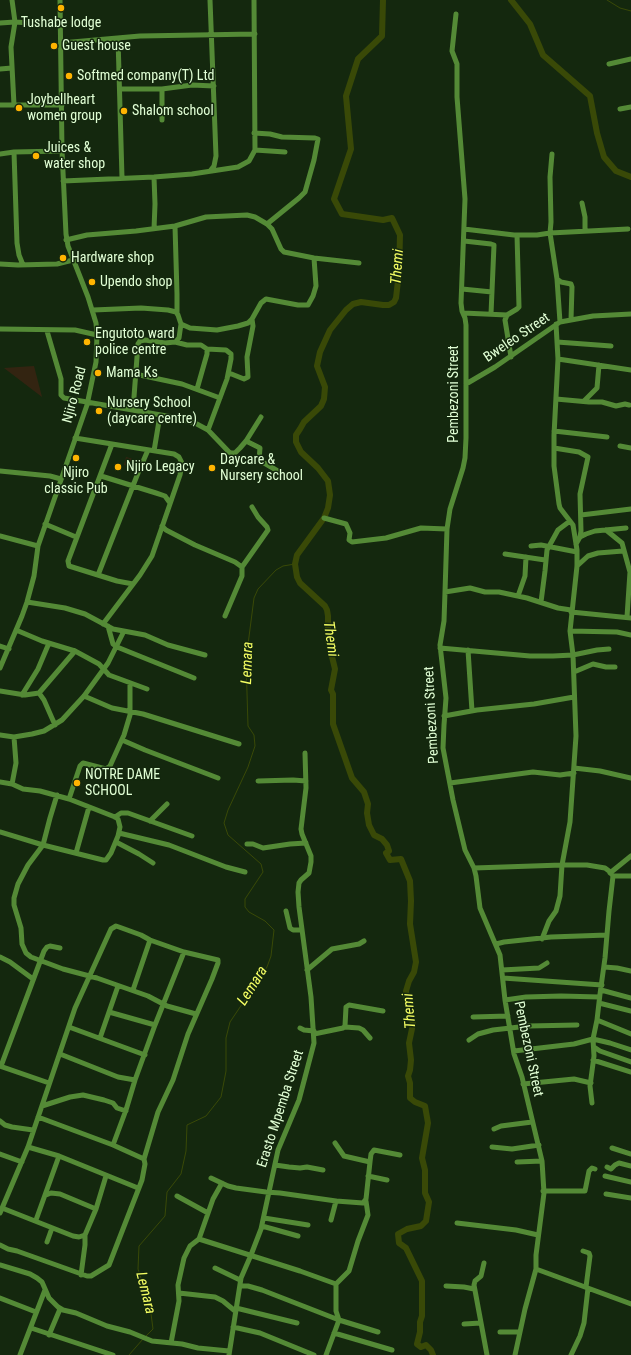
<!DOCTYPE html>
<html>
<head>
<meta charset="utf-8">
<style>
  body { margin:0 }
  canvas { display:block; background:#14280e }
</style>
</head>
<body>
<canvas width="631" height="1355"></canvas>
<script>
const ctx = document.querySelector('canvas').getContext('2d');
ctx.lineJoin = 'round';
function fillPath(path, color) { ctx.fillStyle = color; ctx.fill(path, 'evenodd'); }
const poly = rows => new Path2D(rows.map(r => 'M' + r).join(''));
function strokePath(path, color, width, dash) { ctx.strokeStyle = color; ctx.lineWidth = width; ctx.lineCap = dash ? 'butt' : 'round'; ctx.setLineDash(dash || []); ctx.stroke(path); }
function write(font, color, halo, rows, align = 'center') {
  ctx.font = font + ' "Roboto Condensed",sans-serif'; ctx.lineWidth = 3; ctx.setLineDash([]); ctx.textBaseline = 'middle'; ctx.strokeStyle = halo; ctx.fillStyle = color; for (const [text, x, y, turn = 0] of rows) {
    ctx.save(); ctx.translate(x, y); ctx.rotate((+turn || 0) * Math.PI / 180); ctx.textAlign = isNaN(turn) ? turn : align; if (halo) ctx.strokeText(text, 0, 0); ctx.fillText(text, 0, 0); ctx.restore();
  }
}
const green = poly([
  [34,366,42,397,4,368],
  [126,457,133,459,131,467,124,465]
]);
const stream = poly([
  [607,0,620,8,631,11],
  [145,1337,153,1329,150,1306,138,1269,139,1246,165,1216,167,1192,181,1174,186,1151,187,1125,206,1116,221,1097,226,1071,226,1038,230,1022,267,967,271,956,274,930,265,921,249,912,245,907,245,899,263,872,261,864,228,835,224,823,228,810,248,767,255,746,254,735,248,726,246,660,254,598,258,589,276,570,283,566,295,564],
  [129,1355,143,1339]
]);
const river = poly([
  [383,0,382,36,358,59,346,96,351,149,334,199,342,214,383,220,392,218,400,235,399,272,396,298,394,302,389,305,383,305,361,302,353,304,346,310,330,330,320,352,317,366,325,387,324,399,321,406,304,422,300,429,296,435,296,442,301,452,318,468,328,481,330,495,328,508,324,518,297,555,295,564,297,577,300,583,325,606,327,610,328,616,328,640,335,669,331,690,333,694,333,724,352,778,364,792,368,804,367,813,369,825,374,835,382,839,387,845,389,851,386,853,390,860,401,859,410,881,411,901,410,924,416,962,414,972,409,981,406,991,407,1002,413,1024,409,1043,411,1060,410,1070,408,1076,410,1083,410,1098,415,1102,425,1106,428,1123,422,1158,425,1170,425,1193,429,1202,426,1221,421,1226,407,1229,398,1234,399,1243,406,1248,422,1281,422,1316,420,1322,420,1332,417,1344,421,1347,426,1345,431,1350,433,1355],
  [511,0,530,24,543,55,590,96,597,133,604,157,616,171,631,177]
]);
const minor = poly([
  [12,0,15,22,11,47,14,105],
  [456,14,452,51,457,64,457,97,465,199,461,303,462,311,465,318,466,325,466,438,465,458,463,468,450,509,447,529,445,592,444,621,440,645,446,698,444,725,443,748,453,800,465,850,474,868,476,876,480,908,500,955,505,1000,514,1054,522,1077,542,1161,544,1193,536,1255,536,1269,525,1309,515,1355],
  [0,23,15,22,60,25],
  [118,38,122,178],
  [61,43,140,36,255,34],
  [609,64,631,59],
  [0,69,12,68],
  [120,89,162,89,192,85,214,86],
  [162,89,162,120],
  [0,105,62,105],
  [620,109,631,107],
  [254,133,270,134,282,137,315,138,318,139,314,160,305,192,299,198,267,224],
  [255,150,285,152],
  [14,152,17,243,19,255,23,265],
  [0,154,14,152,62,151],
  [552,154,550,177,551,222,550,233,557,279,561,282,571,284,572,287,571,320],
  [210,171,214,166,216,156,210,0],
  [63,181,154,177,192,174,238,167,249,161,255,150,254,0],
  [582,203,585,217,585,231],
  [175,226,177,294,177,313],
  [154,229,155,204,154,177],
  [464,229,514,235,537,235,550,233,628,229],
  [66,240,87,235,136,231,175,226,206,217,247,215,255,217,267,224,272,229,281,249,284,252,314,258,359,263],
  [464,241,491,244,494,245,491,314],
  [0,264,18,265,57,264,73,260],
  [557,279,560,322],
  [462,289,492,292],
  [93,310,141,308,168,310,176,312,178,315,181,324,190,328,217,330,238,326,248,323,252,319,261,303,266,299,298,305,308,305,313,296,316,286,314,258],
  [463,313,507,315],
  [0,329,75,330,97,335],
  [47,331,61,379,61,395,64,398,178,418,195,423,208,430,229,452,231,453,235,453,240,448,246,441,261,417],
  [175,342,187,345,201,345,207,349,207,354,197,389],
  [557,342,611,346],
  [207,349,226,350,231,354,231,359,227,379,208,430],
  [511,357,505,320,507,315,517,309,519,307,517,235],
  [558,359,631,370],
  [229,373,244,379,248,377,247,357,253,326,252,319],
  [135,374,182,384,220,398],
  [466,384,495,367,560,322,593,316,631,314],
  [556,399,589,402,602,402,616,406,625,404,629,405],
  [584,401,597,388,599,365],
  [133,410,138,344,140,341,145,340,165,343,175,342,179,338,181,324],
  [554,431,607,437],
  [75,438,174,454,179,457,182,463,180,475,152,556,140,575,103,624],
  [246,441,260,448,259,460,283,474],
  [112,444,68,561,69,566,117,581,133,584],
  [620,446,631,448],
  [554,448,579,452,588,457,580,494,581,531,580,537,576,544],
  [154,451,160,415],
  [0,471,50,476,61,479],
  [101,476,156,493,165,496,170,503],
  [581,515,631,509],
  [324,518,346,524,350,533,349,540,352,542,386,538,421,528,447,529],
  [45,524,76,537],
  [162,526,166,530,195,545,235,562,242,567,242,576,225,616],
  [606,530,622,543,630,572,627,617],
  [0,536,38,546],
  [580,537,586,534,595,531,626,528],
  [531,546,541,545,577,552],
  [505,554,545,560],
  [577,566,588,556,598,553,623,551],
  [242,567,268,530,267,527,258,517,252,507],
  [98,575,138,473,148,450],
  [445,592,470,588,485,592,499,592,527,598,558,608,571,610],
  [518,596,525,576,526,557],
  [27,602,65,608,85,614,113,629,145,635,168,645,205,655],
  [541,602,545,571,547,550,558,530,570,521],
  [571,612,631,618],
  [108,626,113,644,117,647,194,678],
  [16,630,42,641,75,651,99,664,109,675,147,689],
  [570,631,617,632,631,635],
  [0,646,9,649],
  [440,648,530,656,553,656,573,655,597,650,609,649],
  [468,650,472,711],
  [0,668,22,616,27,602,34,576,38,546,87,405,96,362,97,335,96,323,88,297,68,246,66,234,62,151,60,0],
  [574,672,593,664,606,667,615,667],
  [0,691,25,695,39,693,44,700,55,725],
  [39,693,75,651],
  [22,695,38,669,49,643],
  [84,696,112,708,143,714,239,744],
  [444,716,477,710,534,704,574,697],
  [0,735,14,737,32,734,44,731,62,720,84,696,108,663,124,631],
  [122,740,145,750,218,778],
  [574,768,600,771,631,778],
  [258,781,293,780,306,781],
  [0,782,12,784,23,789,40,791,69,799,115,817,118,819,120,827,118,836,111,853,106,860,103,860,43,845,0,832],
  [450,783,533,772,560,775,574,773],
  [12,784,16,763,14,737],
  [57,795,50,818,43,845,28,865,18,884,14,898,14,905,21,928,22,944,26,953,31,957,63,969,97,978,148,996,167,1006,196,1014],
  [69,799,80,766,83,763,106,769,110,766,124,735,130,715,130,683],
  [115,817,121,813,128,813,192,836],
  [150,821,167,804],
  [119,833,169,845,226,867,245,872],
  [116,842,139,854,153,863],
  [247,844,253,844,263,848,290,844,306,843],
  [76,853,89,807],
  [474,868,562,865,587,865,605,868,609,871,613,876,631,876],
  [610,873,631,856],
  [286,911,290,928,293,930,302,930],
  [542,939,549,921,556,911,560,896,562,865,570,822,576,736,573,655,570,631,577,566,577,550,573,525,560,508,559,504,554,466,554,435,558,359,556,324],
  [496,944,504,942,551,937,607,935],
  [0,957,10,962,33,979],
  [604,967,617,968,631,971],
  [307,970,332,949,359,944,364,941],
  [502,970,539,968,547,963],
  [503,978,602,985],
  [133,990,150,940],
  [601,990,631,998],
  [505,1000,526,997,561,996,599,997],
  [599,1003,631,1011],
  [109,1012,155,1025],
  [473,1017,508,1016],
  [597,1020,631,1034],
  [69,1027,145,1055],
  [345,1027,359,1028,363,1030,370,1038],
  [300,1028,304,1030,314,1031],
  [314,1034,343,1028,345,1026,346,1007,349,1005,383,1011],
  [100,1038,118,986],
  [469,1040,478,1034,493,1030,528,1026,577,1025],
  [594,1047,600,1051,631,1062],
  [514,1051,574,1044,593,1039,610,1043,631,1050],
  [60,1054,118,1077,135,1080],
  [593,1060,631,1072],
  [0,1066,49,1083],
  [1,1066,44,951,47,947,50,946,60,948],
  [523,1084,574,1079,591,1083],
  [592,1103,590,1086,594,1056,593,1039,597,1020,600,994,605,958,609,911,613,876],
  [42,1106,70,1097,83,1095,104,1100,113,1103,117,1108,126,1111],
  [38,1117,113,1145,144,1159],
  [0,1121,5,1125,12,1127,33,1130],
  [494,1129,501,1126,532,1122],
  [113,1145,126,1110,135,1080,155,1025,184,952],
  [28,1147,59,1156,138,1188],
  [492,1147,512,1149,539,1145],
  [612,1148,631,1154],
  [0,1154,22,1162],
  [370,1162,371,1154,374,1150,400,1155],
  [517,1162,542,1161],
  [275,1165,289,1167,300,1168,307,1167,323,1170],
  [607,1167,611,1169,615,1165,619,1163,631,1166],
  [368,1176,387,1180],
  [605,1176,631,1182],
  [211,1178,228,1186,236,1188,266,1192,280,1193,336,1201,363,1203,366,1199,370,1162,344,1156,335,1143],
  [543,1191,585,1191,589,1171,592,1168,595,1169],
  [606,1194,631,1198],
  [46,1195,51,1193,60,1194,96,1209],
  [177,1196,208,1213],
  [2,1208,73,1236,79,1237,85,1235],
  [0,1213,28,1147,75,1008,111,929,116,926,119,927,141,935,150,940,184,952,218,960,218,963,212,979,188,1034,173,1080,158,1112,144,1159,145,1164,142,1180,109,1265,91,1276,87,1276,17,1251,8,1249,0,1245],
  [264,1218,308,1225],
  [36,1220,59,1156],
  [331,1220,336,1201],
  [457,1223,516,1230,538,1235],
  [262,1226,298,1236],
  [199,1239,300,1271,336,1284],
  [47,1242,52,1228],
  [583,1251,589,1253,590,1256,586,1287],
  [484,1263,481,1276,475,1281,474,1285,487,1355],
  [0,1265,30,1274,37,1278,42,1282,49,1298,58,1307,63,1310,76,1313,107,1326,130,1332,152,1341,182,1344,198,1348,229,1351],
  [215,1268,240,1280],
  [536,1269,631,1304],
  [81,1275,85,1245,85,1235,96,1209,106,1176],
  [336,1284,349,1271,358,1241,368,1215,366,1201],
  [240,1286,248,1286,262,1290,339,1320,378,1332],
  [446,1286,464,1287,474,1289],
  [179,1293,215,1297,223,1301,235,1311],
  [0,1298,36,1312],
  [236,1308,297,1323],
  [464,1324,481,1323],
  [233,1327,260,1333,314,1355],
  [31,1328,113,1355],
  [500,1332,519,1332],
  [334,1333,392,1350],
  [49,1335,60,1309],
  [171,1343,179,1301,178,1285,184,1258,190,1246,199,1239,213,1199,222,1183],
  [20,1355,45,1290],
  [229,1355,241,1278,251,1255,261,1229,278,1150,299,1100,314,1043,311,997,299,907,298,892,299,883,301,880,309,873,311,862,311,856,302,834,301,829,306,788,305,753],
  [326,1355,339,1320,336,1311,336,1284],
  [571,1355,580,1336,584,1323,588,1288]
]);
const markers = [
  [61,8,4,"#ffb401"],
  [54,46,4,"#ffb401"],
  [69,76,4,"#ffb401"],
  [19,108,4,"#ffb401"],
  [124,111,4,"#ffb401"],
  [36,156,4,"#ffb401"],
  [63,258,4,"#ffb401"],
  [92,282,4,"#ffb401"],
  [87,342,4,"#ffb401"],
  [98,373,4,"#ffb401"],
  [99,411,4,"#ffb401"],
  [76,458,4,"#ffb401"],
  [118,467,4,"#ffb401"],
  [212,468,4,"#ffb401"],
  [77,783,4,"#ffb401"]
];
const poiNames = [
  ["Tushabe lodge",61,23,"center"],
  ["Guest house",62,46],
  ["Softmed company(T) Ltd",77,76],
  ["Joybellheart",27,100],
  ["women group",27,116],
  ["Shalom school",132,111],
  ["Juices &",44,148],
  ["water shop",44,164],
  ["Hardware shop",71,258],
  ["Upendo shop",100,282],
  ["Engutoto ward",95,334],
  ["police centre",95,350],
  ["Mama Ks",106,373],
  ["Nursery School",107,403],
  ["(daycare centre)",107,419],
  ["Daycare &",220,460],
  ["Nursery school",220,476],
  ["Njiro Legacy",126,467],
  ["Njiro",76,473,"center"],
  ["classic Pub",76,489,"center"],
  ["NOTRE DAME",85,775],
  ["SCHOOL",85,791]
];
const streetNames = [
  ["Bweleo Street",517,338,-34],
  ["Pembezoni Street",454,394,-90],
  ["Njiro Road",75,395,-75],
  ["Pembezoni Street",432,715,-93],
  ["Pembezoni Street",528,1049,78],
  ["Erasto Mpemba Street",281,1109,-72]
];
const waterNames = [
  ["Themi",398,267,-86],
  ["Themi",330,639,82],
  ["Lemara",248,663,-88],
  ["Lemara",253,986,-58],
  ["Themi",410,1011,-95],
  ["Lemara",145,1293,76]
];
fillPath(green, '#332411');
strokePath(stream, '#394907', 1);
strokePath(river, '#394907', 6);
strokePath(minor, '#548a36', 5);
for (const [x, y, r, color] of markers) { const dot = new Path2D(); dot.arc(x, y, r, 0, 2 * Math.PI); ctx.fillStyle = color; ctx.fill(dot); strokePath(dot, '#14280e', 1.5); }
write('14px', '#e1ffd5', '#14280e', poiNames, 'left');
write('14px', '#e1ffd5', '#14280e', streetNames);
write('italic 15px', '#f5ff63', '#14280e', waterNames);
</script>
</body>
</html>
